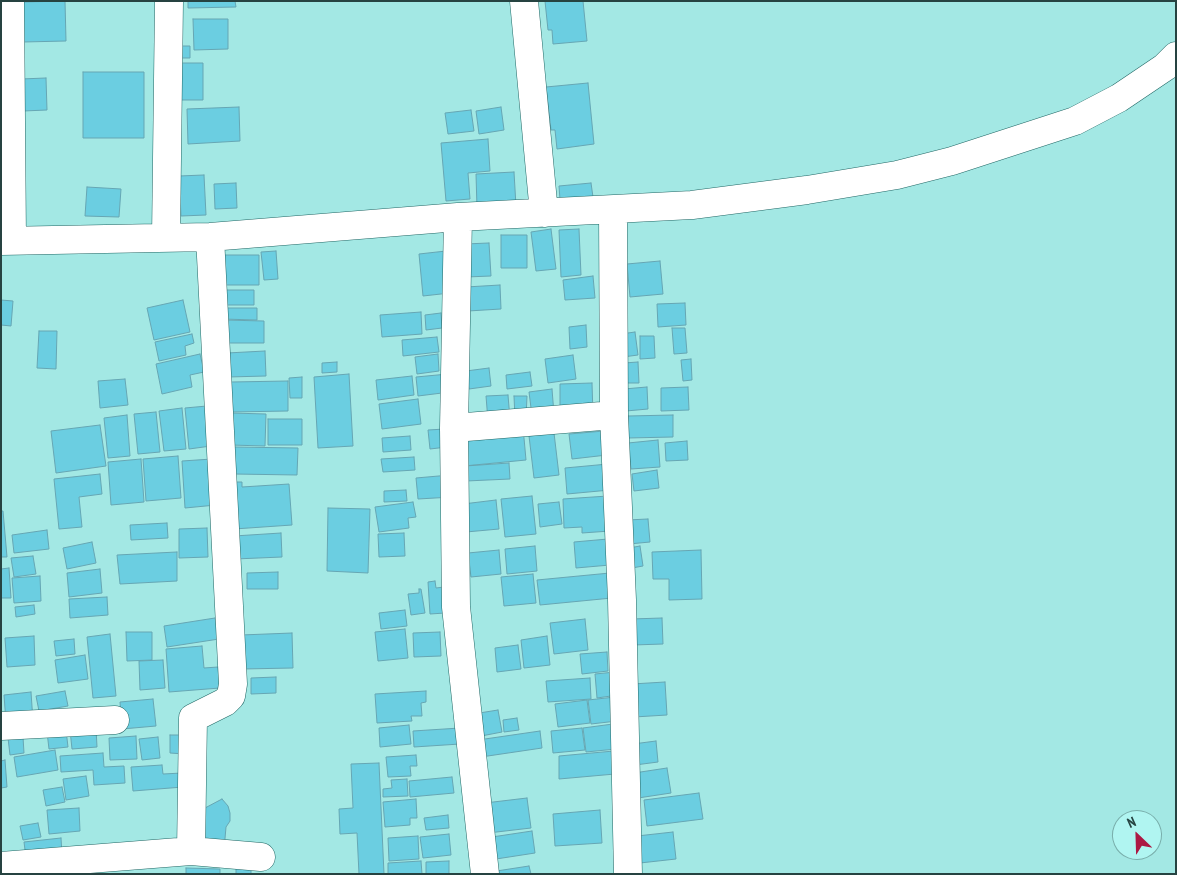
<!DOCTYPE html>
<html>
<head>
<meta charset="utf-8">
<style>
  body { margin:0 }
  #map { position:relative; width:1177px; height:875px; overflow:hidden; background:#a3e8e4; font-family:"PT Sans Narrow",sans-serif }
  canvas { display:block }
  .frame { position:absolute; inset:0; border:2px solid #264341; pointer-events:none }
  .north { position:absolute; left:1112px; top:810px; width:50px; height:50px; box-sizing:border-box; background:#b0f5f1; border:1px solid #79aeab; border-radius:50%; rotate:336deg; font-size:14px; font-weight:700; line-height:20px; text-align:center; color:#264341 }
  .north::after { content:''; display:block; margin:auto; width:18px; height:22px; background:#ac1843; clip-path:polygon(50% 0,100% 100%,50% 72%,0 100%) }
</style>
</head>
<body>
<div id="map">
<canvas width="1177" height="875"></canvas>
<div class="frame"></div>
<div class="north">N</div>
</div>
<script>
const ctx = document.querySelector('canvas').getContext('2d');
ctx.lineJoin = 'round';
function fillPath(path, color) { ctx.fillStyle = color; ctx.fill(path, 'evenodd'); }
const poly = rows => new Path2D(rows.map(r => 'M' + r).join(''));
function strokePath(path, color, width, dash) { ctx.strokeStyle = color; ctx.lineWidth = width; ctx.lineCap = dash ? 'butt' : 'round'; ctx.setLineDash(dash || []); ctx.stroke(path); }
const building = poly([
  [65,1,66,41,23,42,22,2,65,1],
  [188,1,235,1,236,7,188,8,188,1],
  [545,1,583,1,587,41,553,44,552,30,548,30,545,1],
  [193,19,228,19,228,49,194,50,193,19],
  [179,46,190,46,190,58,179,58,179,46],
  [180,63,203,63,203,100,180,100,180,63],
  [83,72,144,72,144,138,83,138,83,72],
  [46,78,47,110,23,111,21,79,46,78],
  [588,83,594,144,557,149,555,130,551,130,546,87,588,83],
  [239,107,240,141,188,144,187,109,239,107],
  [501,107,504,130,479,134,476,111,501,107],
  [471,110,474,131,448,134,445,113,471,110],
  [488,139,490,171,468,173,470,199,446,201,441,143,488,139],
  [514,172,516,206,477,208,476,174,514,172],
  [204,175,206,215,181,216,179,176,204,175],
  [236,183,237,208,215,209,214,184,236,183],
  [591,183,593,197,560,200,559,186,591,183],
  [87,187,121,189,119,217,85,216,87,187],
  [551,229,556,269,536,271,531,232,551,229],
  [579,229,581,275,561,277,559,230,579,229],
  [501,235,527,235,527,268,501,268,501,235],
  [489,243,491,276,466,277,465,244,489,243],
  [276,251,278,279,264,280,261,252,276,251],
  [446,251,450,293,423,296,419,254,446,251],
  [221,255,259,255,259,285,221,285,221,255],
  [660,261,663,294,630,297,627,264,660,261],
  [593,276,595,298,565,300,563,280,593,276],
  [500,285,501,309,468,311,466,287,500,285],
  [222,290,254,290,254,305,222,305,222,290],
  [1,300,13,301,11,326,1,325,1,300],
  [183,300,190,332,154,340,147,308,183,300],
  [685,303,686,325,658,327,657,304,685,303],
  [221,308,257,308,257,320,221,319,221,308],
  [421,312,422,334,382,337,380,315,421,312],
  [441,313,442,328,426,330,425,315,441,313],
  [224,320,264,321,264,343,224,343,224,320],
  [586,325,587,347,570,349,569,327,586,325],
  [672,328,685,328,687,353,674,354,672,328],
  [39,331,57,331,56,369,37,368,39,331],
  [635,332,638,355,623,357,621,334,635,332],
  [192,334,194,343,185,346,186,355,159,361,155,342,192,334],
  [640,336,654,336,655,358,640,359,640,336],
  [437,337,439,352,403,356,402,340,437,337],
  [265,351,266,376,228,377,227,353,265,351],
  [200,354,204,372,190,375,192,387,162,394,156,364,200,354],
  [438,354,439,371,417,374,415,357,438,354],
  [573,355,576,379,548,383,545,359,573,355],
  [691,359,692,380,683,381,681,360,691,359],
  [337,362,337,372,322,373,322,363,337,362],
  [638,362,639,383,625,383,624,363,638,362],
  [489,368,491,386,469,389,466,371,489,368],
  [530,372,532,386,507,389,506,375,530,372],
  [349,374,353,446,318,448,314,377,349,374],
  [448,374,450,392,418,396,416,377,448,374],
  [412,376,414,395,378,400,376,380,412,376],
  [302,377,302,398,290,398,289,378,302,377],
  [125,379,128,405,100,408,98,381,125,379],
  [288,381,288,411,231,412,231,382,288,381],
  [592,383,593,415,560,416,560,384,592,383],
  [647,387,648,409,626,411,624,389,647,387],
  [688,387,689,410,661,411,661,388,688,387],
  [552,389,554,414,532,416,529,392,552,389],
  [508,395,510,419,488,421,486,396,508,395],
  [514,396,527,396,526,418,515,418,514,396],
  [418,399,421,424,382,429,379,404,418,399],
  [207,406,211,446,189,449,185,408,207,406],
  [182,408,186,449,164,451,159,411,182,408],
  [156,412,160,452,138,454,134,414,156,412],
  [231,413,266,414,265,446,230,445,231,413],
  [127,415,130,456,108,458,104,418,127,415],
  [673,415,673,437,628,438,628,416,673,415],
  [268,419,302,419,302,445,268,445,268,419],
  [100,425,106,466,56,473,51,431,100,425],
  [523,427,526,460,464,466,461,433,523,427],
  [445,429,447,447,430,449,428,430,445,429],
  [604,431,607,455,572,459,569,434,604,431],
  [554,433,559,475,534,478,529,436,554,433],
  [410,436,411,450,383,452,382,438,410,436],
  [658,440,660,467,631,469,628,443,658,440],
  [687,441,688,460,666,461,665,443,687,441],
  [234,447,298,448,297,475,234,474,234,447],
  [178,456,181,498,146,501,143,459,178,456],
  [414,457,415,470,383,472,381,459,414,457],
  [141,459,144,502,111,505,108,462,141,459],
  [212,459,216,505,185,508,182,461,212,459],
  [509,463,510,479,466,481,465,466,509,463],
  [608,464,610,490,567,494,565,468,608,464],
  [657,470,659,488,634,491,632,474,657,470],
  [100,474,102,494,79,497,82,527,59,529,54,479,100,474],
  [450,475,452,497,418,499,416,478,450,475],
  [235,482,242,482,242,487,289,484,292,525,234,529,235,482],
  [406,490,407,501,384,502,384,491,406,490],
  [532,496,536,534,505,537,501,499,532,496],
  [608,496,610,531,582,533,582,527,564,528,563,499,608,496],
  [496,500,499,529,466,532,463,504,496,500],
  [413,502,416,517,408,518,409,528,379,532,375,507,413,502],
  [559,502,562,524,540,527,538,504,559,502],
  [328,508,370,509,368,573,327,571,328,508],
  [1,511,3,511,7,557,1,557,1,511],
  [648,519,650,542,629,544,627,520,648,519],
  [167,523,168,538,131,540,130,525,167,523],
  [207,528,208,557,179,558,179,529,207,528],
  [47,530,49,549,14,553,12,535,47,530],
  [281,533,282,557,235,559,234,536,281,533],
  [404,533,405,556,379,557,378,534,404,533],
  [608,539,610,565,576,568,574,542,608,539],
  [92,542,96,563,67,569,63,548,92,542],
  [535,546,537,571,507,574,505,549,535,546],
  [640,546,643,566,632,568,629,548,640,546],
  [499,550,501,574,471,577,468,553,499,550],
  [701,550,702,599,669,600,669,579,653,579,652,552,701,550],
  [177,552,177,581,120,584,117,555,177,552],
  [33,556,36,574,14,577,11,558,33,556],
  [9,568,11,598,1,598,1,569,9,568],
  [100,569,102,593,69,597,67,573,100,569],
  [278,572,278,589,247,589,247,573,278,572],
  [610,573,612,598,540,605,537,580,610,573],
  [533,574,536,603,504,606,501,577,533,574],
  [40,576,41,601,14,603,12,578,40,576],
  [435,581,436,588,444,587,445,613,430,614,428,582,435,581],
  [419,589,421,589,425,613,411,615,408,594,419,593,419,589],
  [107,597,108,615,70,618,69,599,107,597],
  [34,605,35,614,16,617,15,607,34,605],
  [405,610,407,626,381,629,379,613,405,610],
  [215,618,219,639,167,647,164,626,215,618],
  [662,618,663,644,633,645,631,619,662,618],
  [585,619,588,650,554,654,550,623,585,619],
  [405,629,408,658,378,661,375,632,405,629],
  [126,632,152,632,152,660,127,661,126,632],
  [440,632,441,656,414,657,413,633,440,632],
  [292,633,293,668,242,669,241,635,292,633],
  [110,634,116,696,93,698,87,637,110,634],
  [34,636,35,665,7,667,5,638,34,636],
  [547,636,550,665,524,668,521,640,547,636],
  [74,639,75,654,56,656,54,641,74,639],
  [518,645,521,669,497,672,495,648,518,645],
  [202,646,204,668,218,667,220,688,169,692,166,649,202,646],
  [607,652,608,671,582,674,580,654,607,652],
  [85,655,88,679,58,683,55,660,85,655],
  [163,660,165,688,140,690,139,661,163,660],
  [615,672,618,695,597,698,595,674,615,672],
  [276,677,276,693,251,694,251,678,276,677],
  [590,678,591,699,548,702,546,681,590,678],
  [665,682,667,715,634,717,632,684,665,682],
  [65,691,68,706,39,711,36,696,65,691],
  [426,691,426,702,421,703,422,716,411,716,412,721,377,723,375,694,426,691],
  [31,692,33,721,6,723,4,695,31,692],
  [615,697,617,721,591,724,588,700,615,697],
  [153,699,156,726,122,729,120,702,153,699],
  [587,700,590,723,558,727,555,704,587,700],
  [498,710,502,732,476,737,473,714,498,710],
  [517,718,519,730,504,732,503,720,517,718],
  [613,724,616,749,586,752,583,728,613,724],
  [409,725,411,744,380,747,379,728,409,725],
  [96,728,97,747,72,749,70,730,96,728],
  [460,728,460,744,414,747,413,731,460,728],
  [582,728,585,750,553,753,551,731,582,728],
  [66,730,68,747,49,749,47,732,66,730],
  [540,731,542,748,481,757,478,740,540,731],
  [170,735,184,735,184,754,170,753,170,735],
  [136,736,137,759,110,760,109,738,136,736],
  [23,737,24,753,10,755,8,738,23,737],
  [158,737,160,758,142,760,139,739,158,737],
  [656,741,658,762,635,765,633,744,656,741],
  [55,750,58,770,17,777,14,757,55,750],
  [614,751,615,774,559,779,559,756,614,751],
  [103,753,104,767,124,766,125,783,94,785,93,770,61,772,60,756,103,753],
  [416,755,417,766,410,766,411,776,388,777,386,757,416,755],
  [5,760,7,787,1,788,1,761,5,760],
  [379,763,384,874,359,874,357,833,340,834,339,809,353,808,351,764,379,763],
  [162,765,163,774,182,773,183,787,133,791,131,767,162,765],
  [667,768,671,793,638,798,634,773,667,768],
  [86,776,89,796,66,800,63,779,86,776],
  [452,777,454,793,410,797,409,781,452,777],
  [407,779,408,796,383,797,383,789,392,788,391,780,407,779],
  [62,787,65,802,46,806,43,790,62,787],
  [699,793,703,819,647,826,644,800,699,793],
  [527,798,531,828,488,833,485,803,527,798],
  [222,799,228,806,230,813,230,821,226,827,224,850,199,847,205,808,222,799],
  [416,799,417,818,410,818,410,825,385,827,383,802,416,799],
  [79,808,80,831,49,834,47,810,79,808],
  [600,810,602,843,555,846,553,814,600,810],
  [448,815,449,828,426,830,424,818,448,815],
  [38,823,41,837,23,840,20,826,38,823],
  [532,831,535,853,496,859,492,837,532,831],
  [673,832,676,859,640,863,637,836,673,832],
  [449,834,451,855,423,858,420,837,449,834],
  [418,836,419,859,389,861,388,838,418,836],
  [61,838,62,854,26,858,24,842,61,838],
  [421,861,422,874,388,874,388,863,421,861],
  [449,861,449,874,426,874,426,862,449,861],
  [236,866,251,867,251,874,236,874,236,866],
  [529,866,531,874,491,874,490,872,529,866],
  [186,868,220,869,220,874,186,874,186,868]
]);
const minor = poly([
  [10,1,12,240],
  [524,1,544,213],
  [613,210,614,415,622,600,628,874],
  [458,217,454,428,456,607,485,874],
  [166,237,169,1],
  [1,241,210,237,458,217,692,205,807,190,897,175,952,161,1075,121,1119,98,1165,67,1176,56],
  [454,428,614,415],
  [1,726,115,720],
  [191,851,193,718,225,702,231,696,233,684,210,237],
  [1,866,191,851,261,857]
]);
fillPath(building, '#6bcee1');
strokePath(building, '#66a6b3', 1);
strokePath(minor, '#216765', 29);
strokePath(minor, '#fff', 28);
</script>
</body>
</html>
